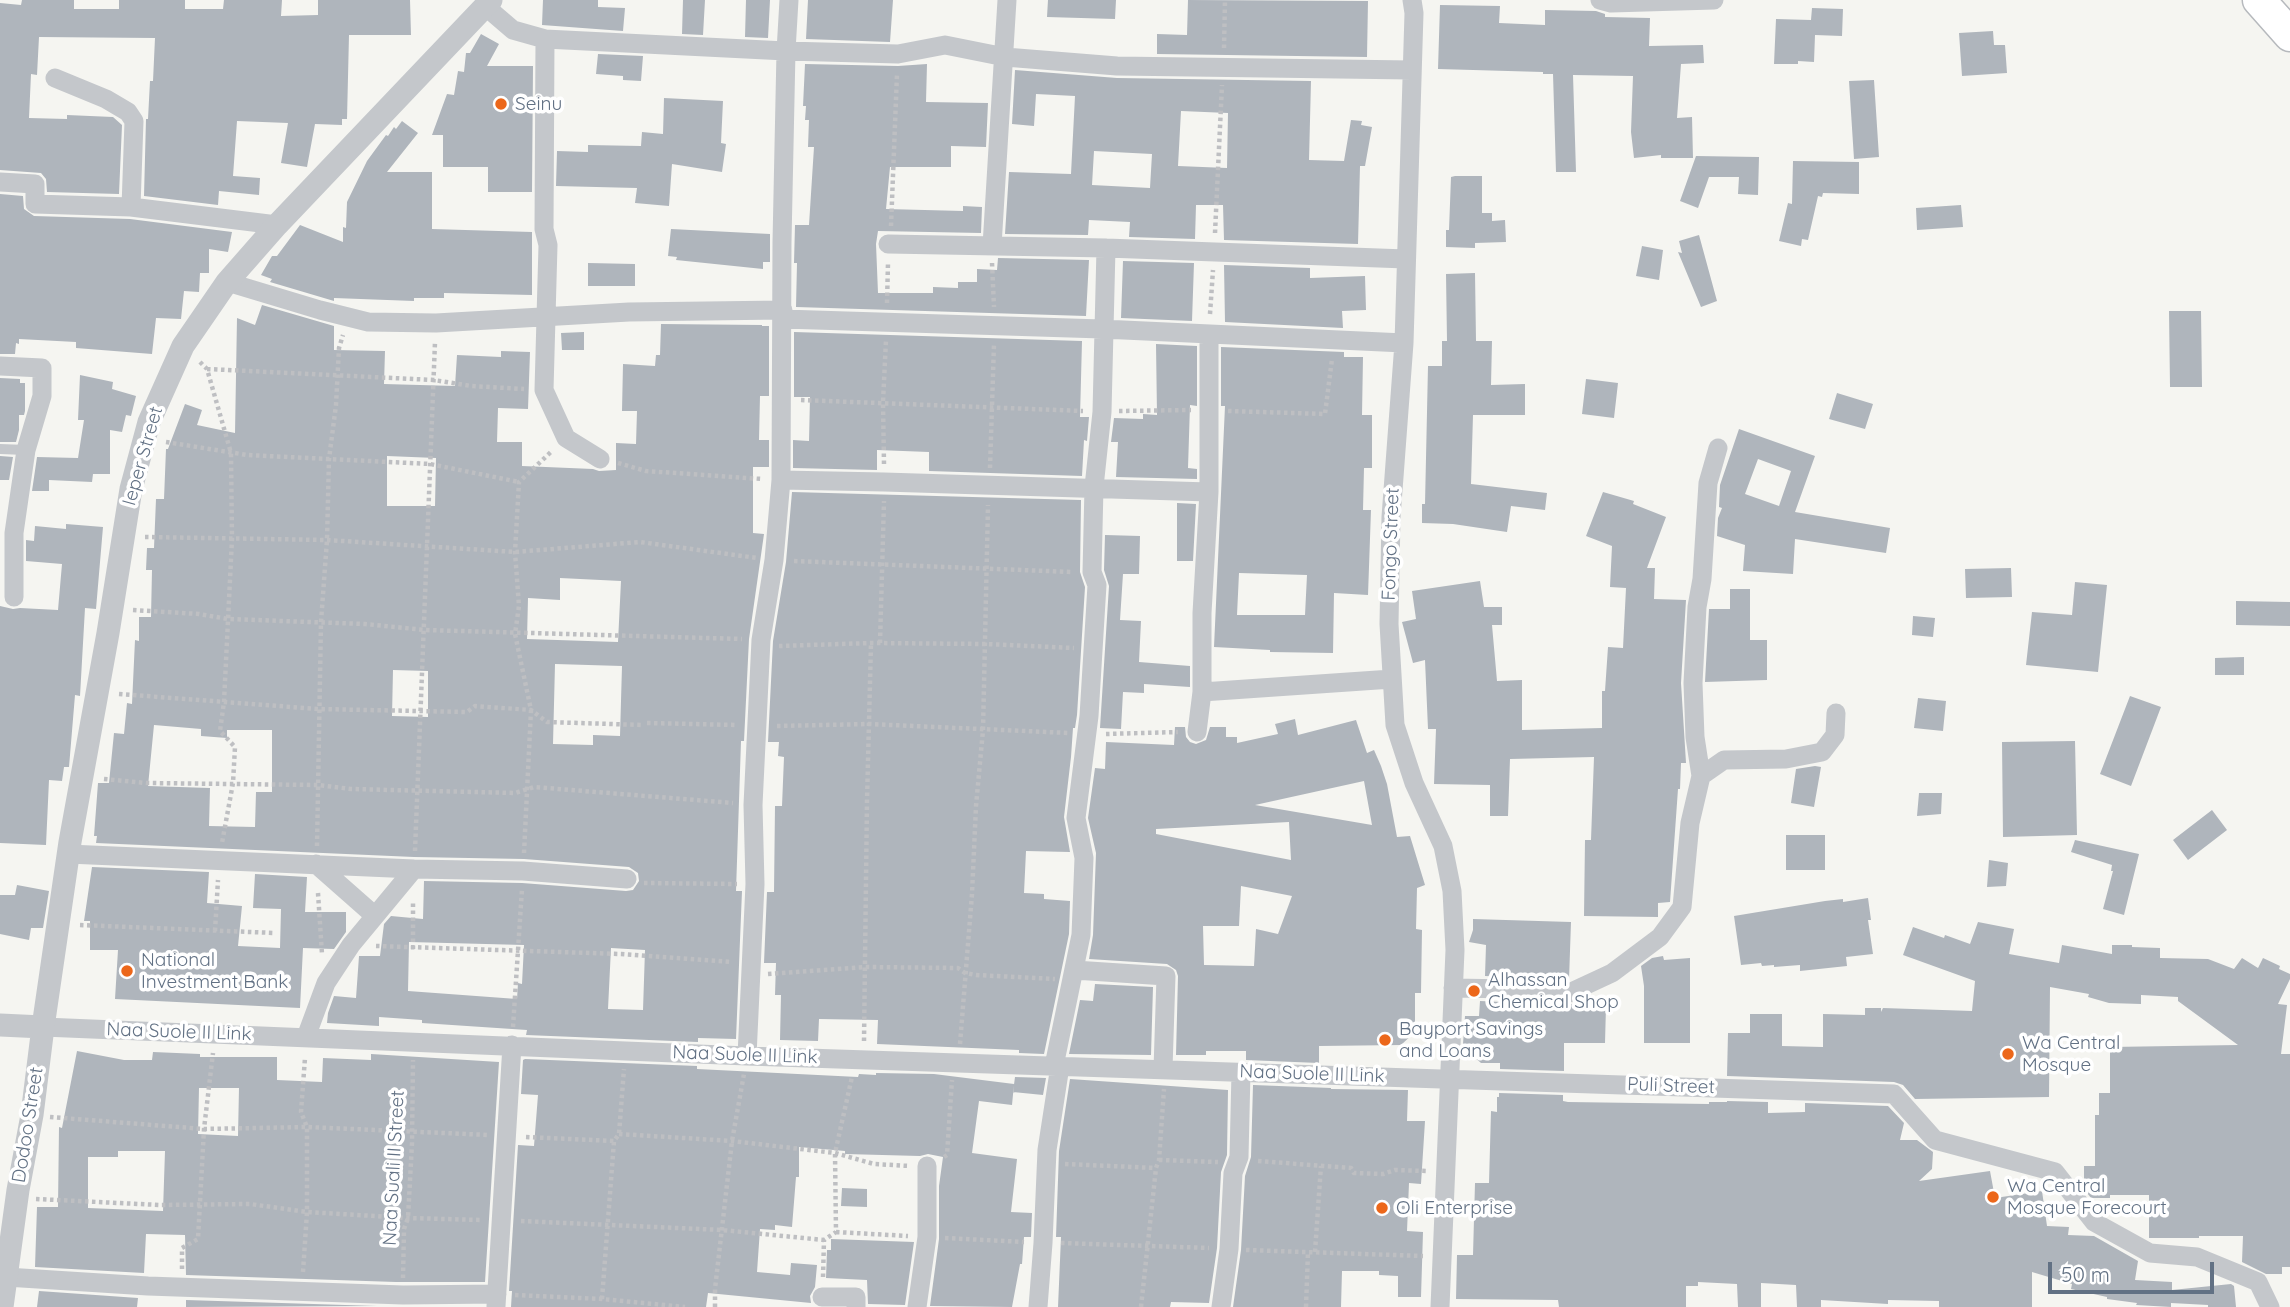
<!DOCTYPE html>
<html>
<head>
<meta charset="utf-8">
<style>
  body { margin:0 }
  #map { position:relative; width:2290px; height:1307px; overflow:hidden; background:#f5f5f1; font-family:Quicksand,sans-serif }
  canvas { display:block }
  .scale { position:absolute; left:2048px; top:1262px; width:166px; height:32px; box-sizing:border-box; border:4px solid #627184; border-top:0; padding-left:9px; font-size:21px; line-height:24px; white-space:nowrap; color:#627184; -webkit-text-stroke:5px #fff; paint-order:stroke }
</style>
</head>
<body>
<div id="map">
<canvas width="2290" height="1307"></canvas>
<div class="scale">50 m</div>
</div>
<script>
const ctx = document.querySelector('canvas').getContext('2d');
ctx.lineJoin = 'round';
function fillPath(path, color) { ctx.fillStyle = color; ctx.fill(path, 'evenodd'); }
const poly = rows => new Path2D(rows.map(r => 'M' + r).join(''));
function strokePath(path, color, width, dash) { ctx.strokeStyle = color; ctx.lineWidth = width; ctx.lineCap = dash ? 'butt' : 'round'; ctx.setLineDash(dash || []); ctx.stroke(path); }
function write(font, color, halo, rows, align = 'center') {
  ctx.font = font + ' Quicksand,sans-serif'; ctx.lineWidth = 7; ctx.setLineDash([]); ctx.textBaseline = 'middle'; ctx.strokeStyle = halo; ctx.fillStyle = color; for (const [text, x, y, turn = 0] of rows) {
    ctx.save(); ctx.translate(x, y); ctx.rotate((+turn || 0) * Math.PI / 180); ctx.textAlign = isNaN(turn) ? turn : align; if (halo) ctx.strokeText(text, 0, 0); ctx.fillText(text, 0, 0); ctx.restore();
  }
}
const building = poly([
  [22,0,74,0,74,9,119,9,119,0,185,0,185,9,223,9,224,0,282,0,281,16,318,15,318,0,410,0,411,35,349,35,347,119,342,119,342,125,315,124,307,167,281,163,288,123,237,121,233,176,260,178,259,195,219,191,218,205,144,196,146,119,148,119,150,81,153,81,155,38,39,37,37,75,31,74,29,118,67,119,67,115,113,117,122,125,119,194,47,192,46,179,41,173,0,170,0,3,21,5],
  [543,0,598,0,598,7,625,8,623,31,542,25],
  [683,0,705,0,703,35,682,34],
  [746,0,770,0,768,38,745,37],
  [808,0,893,0,890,42,806,39],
  [1048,0,1116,0,1115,19,1047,17],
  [1188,0,1368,1,1367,57,1157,54,1157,34,1187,35],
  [1440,5,1500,6,1499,23,1545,25,1545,10,1596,11,1605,14,1605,17,1650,18,1649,46,1703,45,1704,63,1681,64,1677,118,1692,117,1693,158,1661,158,1661,155,1634,158,1631,132,1633,76,1573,75,1576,172,1556,172,1553,74,1543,74,1543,72,1438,69],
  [1812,8,1843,9,1842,36,1815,35,1814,62,1798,61,1798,64,1774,64,1776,19,1811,20],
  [1993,31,1994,45,2005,45,2007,73,1962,76,1959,33],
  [481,34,499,44,487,66,533,66,532,192,488,192,488,167,443,167,443,135,432,135,447,94,454,95,458,71,464,72,466,53,470,53],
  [598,54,643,56,641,81,623,80,623,76,596,74],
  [805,64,898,66,927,64,926,102,988,103,986,147,951,146,951,167,890,167,886,209,963,211,963,206,982,207,981,233,878,231,876,244,878,293,933,293,933,287,958,288,958,282,977,282,977,269,997,270,998,258,1089,260,1086,316,796,307,797,263,794,263,795,225,809,225,814,147,808,147,809,120,805,120,806,106,803,106],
  [1015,70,1117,78,1311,81,1309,160,1344,161,1351,120,1362,121,1361,125,1372,127,1365,166,1360,166,1358,244,1224,240,1223,205,1196,205,1195,239,1129,237,1130,222,1089,220,1088,235,1005,234,1009,172,1071,174,1075,96,1036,94,1034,126,1012,124],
  [1181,111,1228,113,1227,168,1178,166],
  [1094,151,1152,154,1150,188,1092,185],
  [1874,80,1879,157,1854,159,1849,81],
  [664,98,723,101,721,143,726,144,722,172,672,164,669,206,635,203,637,188,556,186,557,151,588,152,588,145,641,146,642,132,663,134],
  [402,121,418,133,387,172,432,172,432,229,532,232,532,295,444,293,444,298,414,298,414,301,334,298,334,301,270,282,272,279,261,275,272,256,277,256,300,225,343,242,343,227,346,228,347,202,367,161,386,135,388,136,394,127,396,129],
  [1696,156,1759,157,1758,195,1738,194,1739,177,1709,177,1698,208,1680,201],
  [1793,161,1859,162,1859,194,1823,193,1822,197,1818,196,1808,240,1802,239,1801,246,1779,241,1788,203,1792,204],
  [1455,176,1482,176,1482,213,1492,213,1492,221,1505,220,1506,242,1475,243,1475,248,1446,247,1446,230,1449,230,1451,177],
  [0,194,23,196,24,209,34,216,130,219,232,232,228,252,209,249,209,273,200,273,199,292,184,291,181,319,156,318,152,354,76,348,76,342,19,339,19,344,16,343,15,354,0,354],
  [1961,205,1963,227,1917,230,1916,208],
  [671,229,770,234,770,262,763,262,763,269,676,260,677,257,668,256],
  [1699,235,1717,301,1701,307,1678,252,1682,253,1679,241],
  [1642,246,1663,250,1659,280,1636,276],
  [1123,261,1194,263,1192,321,1121,318],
  [588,263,635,264,635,286,588,286],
  [1224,265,1310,268,1310,278,1365,276,1366,310,1342,311,1343,328,1225,322],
  [1475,273,1476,341,1492,341,1491,385,1525,384,1525,415,1473,415,1471,484,1547,493,1545,510,1511,506,1507,532,1453,524,1422,523,1422,504,1425,504,1428,366,1442,366,1442,341,1447,341,1446,274],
  [262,305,334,326,334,350,385,351,384,384,455,386,457,355,501,357,501,351,530,352,528,409,498,408,497,442,522,442,522,466,593,469,599,471,616,470,616,443,636,444,637,411,622,411,623,364,655,366,656,355,660,355,661,324,762,325,762,326,769,326,769,396,760,396,759,440,769,440,769,467,753,467,753,533,764,534,749,639,744,741,741,741,736,891,742,891,736,1039,698,1038,698,1042,526,1035,527,1030,422,1023,422,1020,379,1017,379,1026,327,1023,328,1013,334,996,356,998,359,956,380,956,384,924,391,916,423,919,424,881,522,883,626,891,633,890,639,881,638,873,629,867,524,859,414,857,96,843,97,836,94,836,98,783,109,783,114,733,124,734,127,703,132,704,135,640,139,641,139,617,151,617,152,570,146,570,147,548,154,548,156,499,164,499,166,449,168,449,185,404,202,410,197,425,235,433,237,318,255,325],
  [387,456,436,458,435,506,387,506],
  [560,578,621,581,618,642,527,639,528,598,560,600],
  [555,664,622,666,620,736,593,735,593,745,553,744],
  [393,670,428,671,428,717,392,716],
  [154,725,201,729,201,736,227,738,227,730,272,730,272,792,256,792,255,827,209,826,210,788,148,786],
  [409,942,524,945,522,984,518,983,517,999,408,991],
  [611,948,645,950,643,1010,608,1009],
  [2169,311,2201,311,2202,387,2170,387],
  [584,332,584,350,562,350,561,333],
  [794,332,1082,341,1080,417,1089,417,1087,441,1084,440,1082,476,929,471,929,452,877,450,877,470,793,468,793,440,809,441,810,397,794,397],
  [1156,344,1197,346,1197,406,1190,405,1188,468,1197,469,1197,479,1116,477,1118,442,1111,442,1114,418,1143,419,1143,414,1157,415],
  [1221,347,1344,352,1344,357,1363,357,1362,415,1372,415,1372,468,1364,468,1363,510,1371,510,1368,595,1334,593,1333,653,1270,652,1270,650,1214,647,1225,406,1221,406],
  [1239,573,1307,575,1305,615,1237,615],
  [80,375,113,382,112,389,136,396,131,416,126,415,122,432,110,430,110,474,93,474,92,482,49,480,49,491,32,491,37,457,78,458,84,420,78,420],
  [0,378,20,379,20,383,25,383,25,411,24,415,19,415,19,430,16,442,0,442],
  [1586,379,1618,383,1614,418,1582,414],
  [1837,393,1873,404,1865,429,1829,419],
  [1739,429,1815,456,1795,512,1890,528,1886,553,1795,539,1793,574,1743,571,1745,545,1717,536,1718,518,1722,508,1719,507,1720,485],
  [1758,459,1791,471,1779,506,1745,494],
  [0,456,13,457,9,480,0,480],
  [792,492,1081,500,1080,572,1085,587,1077,715,1075,728,1073,728,1071,757,1064,817,1070,852,1026,851,1024,893,1044,894,1044,899,1070,901,1069,934,1044,1054,1019,1053,1019,1050,877,1044,878,1020,819,1019,818,1041,780,1040,781,995,775,995,776,963,764,963,767,892,774,892,775,806,782,806,784,757,778,756,779,742,768,742,773,641,786,562],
  [1603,492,1634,501,1633,504,1666,517,1647,568,1655,568,1654,599,1686,600,1681,683,1686,763,1681,763,1680,789,1678,789,1670,902,1658,903,1658,917,1584,916,1585,840,1591,840,1594,757,1510,759,1508,816,1490,816,1490,785,1434,784,1436,729,1428,729,1425,660,1413,663,1402,622,1416,619,1412,591,1480,581,1484,607,1502,607,1502,625,1492,625,1497,681,1522,680,1522,730,1602,728,1602,691,1605,691,1608,647,1623,648,1626,588,1610,587,1612,546,1586,536],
  [1177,503,1196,504,1193,561,1177,561],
  [66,524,103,527,96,609,85,608,80,696,75,695,69,767,64,767,62,781,49,780,46,845,0,843,0,606,13,609,20,608,58,610,62,564,26,561,26,540,34,541,35,526,66,529],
  [1105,535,1140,536,1139,574,1123,574,1120,620,1141,621,1139,662,1190,666,1190,687,1144,684,1144,693,1123,692,1121,729,1100,728,1109,586,1104,570],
  [2011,568,2012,597,1966,598,1965,569],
  [2075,582,2107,585,2098,672,2026,665,2032,612,2072,615],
  [1730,589,1750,589,1750,640,1767,640,1767,680,1705,682,1709,609,1730,609],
  [2236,601,2290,602,2290,626,2236,625],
  [1913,616,1935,618,1933,637,1912,635],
  [2244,657,2244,675,2215,675,2215,658],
  [2130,696,2161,707,2131,786,2100,774],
  [1918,698,1946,701,1943,731,1914,728],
  [1295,719,1298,735,1356,720,1367,753,1374,750,1381,766,1387,784,1397,837,1410,836,1425,885,1417,888,1416,929,1422,930,1421,993,1415,993,1415,1032,1401,1045,1319,1046,1319,1063,1246,1060,1246,1051,1206,1051,1206,1055,1176,1055,1178,976,1176,970,1167,964,1089,959,1093,935,1096,853,1088,818,1095,768,1105,769,1106,742,1174,745,1175,727,1185,727,1186,737,1190,742,1196,744,1206,740,1210,727,1226,727,1226,737,1237,737,1237,743,1278,734,1275,724],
  [1364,781,1372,825,1255,805],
  [1289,822,1291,860,1156,834,1156,829],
  [1241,886,1292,896,1278,934,1256,929,1254,966,1204,965,1203,926,1239,926],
  [2075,741,2077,835,2003,837,2002,742],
  [1815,766,1821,767,1814,807,1791,803,1796,769],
  [1919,793,1942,793,1941,814,1917,816],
  [2212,810,2227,830,2188,860,2173,840],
  [1786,835,1825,835,1825,870,1786,870],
  [2075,840,2139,854,2124,915,2103,909,2113,871,2111,871,2112,865,2071,852],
  [1989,860,2008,863,2006,886,1987,887],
  [92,867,209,872,207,903,242,906,238,946,280,948,281,909,253,908,255,874,307,877,305,912,346,912,346,932,334,949,303,948,300,1008,115,999,118,950,90,950,90,921,84,921],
  [17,885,49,891,43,928,31,928,29,940,0,934,0,895,15,895],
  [1868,898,1871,920,1868,920,1873,954,1846,957,1847,966,1800,971,1800,965,1774,967,1774,965,1762,966,1761,963,1741,965,1734,916,1825,901,1843,899,1843,902],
  [1473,919,1571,922,1569,980,1485,976,1486,945,1469,942,1473,930],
  [1978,922,2014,929,2009,954,2059,963,2062,945,2112,954,2112,945,2132,945,2132,947,2160,948,2160,958,2208,959,2234,969,2242,958,2258,968,2263,958,2280,966,2279,969,2290,974,2290,979,2278,1004,2287,1005,2281,1054,2290,1054,2290,1267,2282,1267,2282,1274,2266,1274,2242,1262,2243,1236,2199,1236,2199,1238,2149,1238,2149,1195,2110,1195,2110,1198,2091,1198,2084,1189,2084,1166,2095,1166,2095,1115,2099,1115,2099,1093,2110,1093,2110,1047,2238,1045,2178,1001,2178,997,2141,995,2141,1004,2109,1003,2088,997,2089,994,2050,987,2049,1097,1915,1099,1903,1085,1894,1082,1727,1076,1728,1033,1750,1033,1750,1014,1782,1014,1782,1046,1823,1047,1823,1014,1865,1015,1865,1008,1881,1008,1881,1012,1883,1008,1972,1011,1975,981,1903,955,1913,927,1944,938,1945,935,1970,944],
  [1663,956,1664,960,1690,958,1690,1043,1644,1043,1644,986,1641,966,1652,958],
  [1095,984,1153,987,1151,1055,1069,1054,1080,1000,1093,1001],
  [1480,1001,1568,1005,1576,1003,1576,1006,1606,1006,1605,1043,1564,1043,1564,1071,1500,1069,1500,1063,1481,1063,1472,1055,1472,1044,1463,1044,1465,1016,1479,1016],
  [77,1051,124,1060,152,1060,153,1052,200,1054,200,1057,277,1057,277,1080,322,1082,323,1058,371,1060,371,1054,499,1062,485,1282,396,1282,186,1275,185,1235,146,1234,144,1273,35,1267,37,1207,58,1207,59,1127,62,1128],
  [199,1088,239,1088,238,1136,198,1134],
  [118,1151,165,1151,163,1211,88,1208,88,1157,118,1157],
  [525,1059,697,1066,697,1069,858,1077,859,1074,876,1075,876,1073,934,1074,1014,1084,1012,1105,979,1101,972,1153,1017,1159,1011,1212,1032,1213,1031,1237,1024,1237,1022,1264,1020,1264,1012,1307,930,1306,939,1239,939,1186,943,1157,928,1154,920,1156,845,1154,845,1151,799,1147,799,1177,796,1177,792,1227,775,1225,775,1230,760,1229,757,1272,790,1275,791,1263,817,1265,815,1287,810,1296,811,1303,708,1293,706,1307,511,1307,512,1291,509,1291,518,1145,534,1146,538,1095,521,1094,523,1060],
  [1015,1077,1046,1078,1043,1095,1013,1092],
  [1070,1079,1228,1090,1227,1155,1221,1172,1217,1248,1209,1303,1171,1302,1170,1307,1058,1307,1061,1237,1056,1237,1059,1151],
  [1253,1085,1331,1088,1331,1089,1408,1090,1407,1121,1425,1121,1421,1184,1409,1183,1407,1231,1423,1232,1421,1297,1398,1297,1398,1276,1379,1275,1379,1271,1342,1271,1341,1307,1233,1307,1241,1250,1245,1176,1251,1157],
  [1499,1093,1563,1095,1563,1101,1568,1102,1709,1104,1709,1102,1727,1102,1727,1101,1768,1102,1768,1113,1805,1112,1805,1103,1888,1106,1904,1123,1900,1140,1917,1140,1933,1152,1932,1169,1919,1181,1990,1171,1995,1198,2042,1191,2047,1226,2069,1227,2068,1235,2094,1236,2138,1261,2135,1280,2172,1282,2172,1290,2231,1284,2234,1286,2236,1307,2208,1307,2208,1305,2171,1303,2171,1307,2136,1305,2137,1303,2107,1299,2107,1297,2071,1289,2072,1284,2032,1272,2032,1307,1939,1307,1939,1301,1888,1300,1888,1304,1821,1300,1821,1307,1797,1307,1796,1285,1761,1283,1761,1307,1738,1307,1737,1284,1698,1282,1698,1286,1686,1286,1686,1307,1559,1307,1558,1300,1456,1299,1457,1255,1473,1255,1475,1183,1489,1183,1491,1111,1497,1112,1497,1097,1499,1097],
  [842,1188,867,1189,867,1207,841,1206],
  [831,1239,914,1242,905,1305,868,1304,867,1280,826,1278,827,1250,831,1250],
  [39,1291,138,1298,137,1307,37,1307],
  [186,1300,377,1306,186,1307]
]);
const path = poly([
  [1224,48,1225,0],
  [891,226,897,74],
  [1215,233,1222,85],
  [992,263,994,307],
  [887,303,888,263],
  [1210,314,1213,270],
  [200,362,207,369,231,453,232,539,224,702,220,731,235,747,233,783,222,843],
  [207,369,434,380,471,386,524,389],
  [801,400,1083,411],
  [1119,411,1191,410],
  [1228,411,1325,414,1332,359],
  [166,442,247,455,430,464,519,482],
  [618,463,646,471,762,479],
  [884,464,883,402,886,340],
  [990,468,994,344],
  [145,537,327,540,515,552,640,542,757,558],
  [794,561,1072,572],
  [133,610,199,614,228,619,365,624,425,630,742,639],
  [880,643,884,501],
  [779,646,871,643,986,644,1074,648],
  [119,694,318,709,467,712,475,706,531,710,547,722,643,725],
  [647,723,737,725],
  [777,726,869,724,1069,733],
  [1106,734,1178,732],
  [104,779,146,783,318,785,351,789,515,793,534,787,733,803],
  [317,846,321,622,327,540,329,459,336,405,339,348,343,335],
  [415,851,435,342],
  [524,853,531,710,515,634,519,606,515,552,519,482,552,451],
  [644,883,737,884],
  [318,893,322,954],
  [80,925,275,933],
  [215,931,218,880],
  [376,946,621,954,731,962],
  [413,949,413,901],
  [768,974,865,967,958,968,965,973,976,975,1055,979],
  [513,1027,522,889],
  [864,1041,867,801,871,643],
  [960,1044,972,894,976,806,983,730,988,505],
  [50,1117,204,1129,307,1127,489,1135],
  [619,1134,732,1141,835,1153,874,1164,910,1166],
  [526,1137,614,1141],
  [944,1157,947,1155,952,1080],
  [1159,1160,1218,1162],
  [1258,1161,1351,1168,1354,1173,1383,1174,1395,1170,1427,1171],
  [1065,1164,1156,1168],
  [36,1199,160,1205,250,1204,307,1212,408,1218,481,1220],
  [521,1221,722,1230,824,1240],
  [836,1232,908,1236],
  [945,1238,1024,1242],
  [1061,1243,1209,1248],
  [1246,1250,1423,1256],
  [1315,1252,1321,1166],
  [182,1269,182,1248,198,1239,204,1129,213,1053],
  [303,1272,307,1212,307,1127,301,1112,305,1058],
  [823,1277,824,1240,836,1232,835,1153,852,1077],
  [403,1278,404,1229,408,1218,412,1143,413,1060],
  [515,1295,602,1299,685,1307],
  [602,1299,614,1141,619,1134,624,1069],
  [715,1307,715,1289,732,1141,744,1074],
  [1141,1307,1156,1168,1159,1160,1164,1089],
  [1306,1307,1308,1252]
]);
const service = poly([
  [0,449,26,450]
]);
const minor = poly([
  [1412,0,1414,13,1404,343,1391,517,1389,624,1395,725,1414,783,1443,846,1452,891,1455,950,1440,1307],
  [1600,0,1611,3,1714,0],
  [485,6,513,30,545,39,786,51,898,54,945,45,1005,57,1117,66,1412,70],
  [545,39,544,229,548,245,544,390,566,438,600,459],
  [55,78,106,99,128,112,134,121,131,207],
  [0,182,35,184,35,204,131,207,277,225],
  [888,244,1106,248,1406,259],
  [992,246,1007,0],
  [227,282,320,310,368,322,436,323,629,312,783,310],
  [783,319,1102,329,1404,343],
  [0,366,42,368,42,396,26,450,14,533,14,597],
  [781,480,884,482,1209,492],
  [1202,692,1202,613,1209,492,1209,334],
  [1197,732,1202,692,1392,679],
  [1701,776,1695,737,1693,683,1697,607,1702,579,1708,483,1718,448],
  [68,854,414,869,523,871,627,879],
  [316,864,375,916],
  [1074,970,1166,976,1163,1069],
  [1453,988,1512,989,1569,993,1612,973,1660,937,1682,907,1690,823,1701,776,1724,760,1786,759,1822,752,1835,735,1836,713],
  [43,1027,747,1056,1894,1094,1935,1140,2055,1172,2094,1222,2150,1253,2197,1257,2258,1282,2270,1307],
  [306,1037,326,983,351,945,414,869],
  [747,1056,755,884,753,805,761,640,774,560,781,480,782,242,786,51,789,0],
  [1054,1066,1081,935,1084,858,1076,818,1089,716,1097,585,1092,572,1094,487,1102,412,1106,248],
  [6,1277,148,1286,403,1295,497,1294],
  [822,1297,856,1297,856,1307],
  [496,1306,512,1045],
  [917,1307,927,1237,927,1166],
  [1038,1307,1043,1243,1047,1150,1060,1066],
  [1221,1307,1229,1249,1233,1173,1239,1157,1241,1072]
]);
const tertiary = poly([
  [0,1025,43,1027],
  [2,1307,18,1190,32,1115,43,1027,70,842,108,633,131,489,149,422,183,346,227,282,277,225,491,0]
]);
const trunk = poly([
  [2259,0,2290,35]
]);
const markers = [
  [501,104,7,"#ec671a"],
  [127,971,7,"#ec671a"],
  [1474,991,7,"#ec671a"],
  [1385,1040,7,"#ec671a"],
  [2008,1054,7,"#ec671a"],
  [1993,1197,7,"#ec671a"],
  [1382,1208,7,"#ec671a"]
];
const poiNames = [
  ["Seinu",515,104],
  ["National",141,960],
  ["Investment Bank",141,982],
  ["Alhassan",1488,980],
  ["Chemical Shop",1488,1002],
  ["Bayport Savings",1399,1029],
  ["and Loans",1399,1051],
  ["Wa Central",2022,1043],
  ["Mosque",2022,1065],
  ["Wa Central",2007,1186],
  ["Mosque Forecourt",2007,1208],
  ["Oli Enterprise",1396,1208]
];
const streetNames = [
  ["Ieper Street",143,456,-74],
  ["Fongo Street",1391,544,-88],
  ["Naa Suole II Link",179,1032,2],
  ["Naa Suole II Link",745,1055,2],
  ["Naa Suole II Link",1312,1074,2],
  ["Puli Street",1671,1086,2],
  ["Dodoo Street",28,1125,-81],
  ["Naa Suali II Street",394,1168,-87]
];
fillPath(building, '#afb5bc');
strokePath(trunk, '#b6b9bd', 35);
strokePath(path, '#bebfc2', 4.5, [3.5, 3.5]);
strokePath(service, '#c4c7cb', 10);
strokePath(minor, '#c4c7cb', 19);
strokePath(tertiary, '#c4c7cb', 23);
strokePath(trunk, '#fff', 32);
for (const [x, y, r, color] of markers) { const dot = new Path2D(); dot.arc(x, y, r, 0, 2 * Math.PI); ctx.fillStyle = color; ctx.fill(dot); strokePath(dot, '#fff', 2.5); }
write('19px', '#627184', '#fff', poiNames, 'left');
write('19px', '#627184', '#fff', streetNames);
</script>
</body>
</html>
